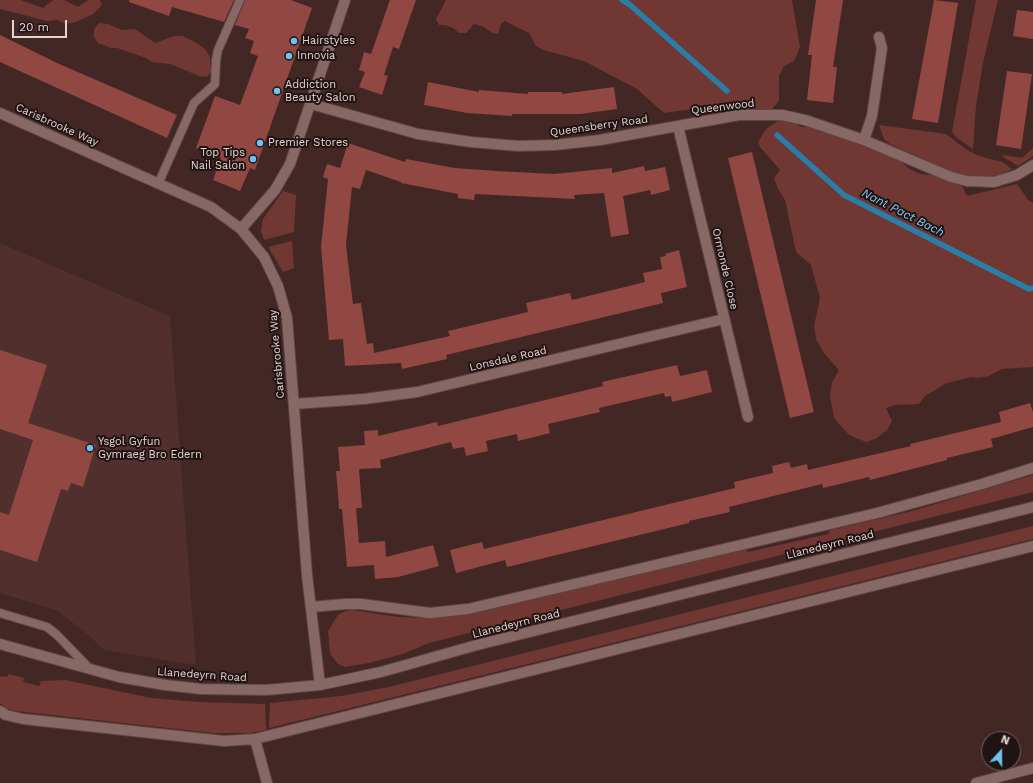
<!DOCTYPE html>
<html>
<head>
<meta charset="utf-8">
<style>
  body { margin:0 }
  #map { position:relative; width:1033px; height:783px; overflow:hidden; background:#422725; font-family:"Work Sans",sans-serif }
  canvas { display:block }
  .north { position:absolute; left:981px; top:731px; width:40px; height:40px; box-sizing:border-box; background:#201413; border:1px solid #6f615f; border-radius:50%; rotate:21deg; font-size:11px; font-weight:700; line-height:16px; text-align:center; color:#e6d4d2 }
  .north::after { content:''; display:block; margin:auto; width:14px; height:18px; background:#6cc3f2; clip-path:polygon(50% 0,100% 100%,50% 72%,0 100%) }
  .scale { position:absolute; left:12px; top:20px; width:55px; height:18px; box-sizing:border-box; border:2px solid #e6d4d2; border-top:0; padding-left:5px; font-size:12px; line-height:14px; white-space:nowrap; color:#e6d4d2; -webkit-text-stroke:3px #201413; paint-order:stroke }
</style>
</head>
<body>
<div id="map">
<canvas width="1033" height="783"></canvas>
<div class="north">N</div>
<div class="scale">20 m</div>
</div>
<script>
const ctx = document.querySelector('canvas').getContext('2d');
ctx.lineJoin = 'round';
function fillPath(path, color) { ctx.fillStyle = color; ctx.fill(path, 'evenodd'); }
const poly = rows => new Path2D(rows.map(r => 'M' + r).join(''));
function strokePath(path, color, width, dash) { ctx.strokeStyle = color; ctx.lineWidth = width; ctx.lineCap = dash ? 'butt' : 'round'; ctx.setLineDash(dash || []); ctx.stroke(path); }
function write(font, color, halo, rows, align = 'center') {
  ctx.font = font + ' "Work Sans",sans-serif'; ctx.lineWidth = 4; ctx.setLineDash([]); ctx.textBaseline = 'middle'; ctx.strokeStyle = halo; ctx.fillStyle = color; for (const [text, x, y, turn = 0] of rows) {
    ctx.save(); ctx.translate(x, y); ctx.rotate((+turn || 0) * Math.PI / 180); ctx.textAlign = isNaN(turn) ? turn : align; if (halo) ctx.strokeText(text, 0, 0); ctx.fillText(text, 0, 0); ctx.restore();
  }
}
const built = poly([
  [0,243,170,316,196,665,104,650,85,632,56,610,0,593]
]);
const green = poly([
  [0,0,21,0,43,8,53,0,64,0,78,7,88,0,100,0,102,5,93,14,76,22,66,24,57,20,47,21,0,9],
  [446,0,792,0,800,47,794,61,784,66,779,76,779,101,772,109,754,112,744,107,718,114,711,108,706,107,664,113,637,89,584,61,543,50,536,46,529,33,505,21,501,24,498,34,492,33,484,27,474,24,466,33,459,33,453,28,445,25,439,25,436,19],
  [976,0,998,0,983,63,976,106,973,149,957,138,952,132],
  [99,23,108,24,122,30,135,29,155,43,174,36,182,36,197,43,205,49,210,57,211,72,207,77,199,76,170,64,152,62,146,58,117,48,111,48,98,43,94,37,94,29],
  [781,119,789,119,801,127,820,127,879,150,882,154,886,153,898,159,908,168,918,173,927,175,938,173,960,182,967,196,1017,184,1028,200,1033,203,1033,367,1002,369,989,376,978,378,971,377,947,383,925,396,919,404,895,405,886,408,892,421,887,430,877,438,866,442,849,435,834,418,830,395,832,383,839,370,824,353,816,339,814,326,820,298,811,265,796,252,785,200,778,189,774,178,780,170,760,147,758,142,766,129],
  [879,125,946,134,967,150,979,156,1002,162,1012,169,1001,174,986,177,969,176,953,172,890,144,884,139],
  [1033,148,1033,156,1018,166,1003,157,1003,155,1022,158],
  [283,191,296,195,294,232,264,240,261,231,263,219],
  [292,241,294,268,283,272,268,247],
  [1033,475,1033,492,429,643,403,654,369,663,345,667,338,664,330,654,328,631,338,615,345,611,352,610,398,617,429,618,460,616,723,554,745,549,748,552,828,534,831,530,912,511],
  [1033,526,1033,539,269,728,270,703,341,696,389,687],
  [9,674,24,678,23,682,39,686,41,681,65,680,151,698,200,702,265,704,266,730,250,733,213,733,16,711,6,708,0,703,0,678,1,676,7,677]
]);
const stream = poly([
  [622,0,629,4,727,91],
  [777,135,844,195,1029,289,1033,288]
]);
const building = poly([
  [129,0,234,0,224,22,172,7,169,16,129,2],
  [245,0,291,0,312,8,255,170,250,168,240,191,213,180,221,157,196,148,215,96,240,105,258,56,250,53,254,41,245,38,249,29,235,25],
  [390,0,416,0,399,49,393,47,384,75,388,76,382,95,359,87,365,72,359,70,364,52,371,54],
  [816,0,843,0,833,67,837,67,833,103,807,100,812,55,808,55],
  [934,0,958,3,938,123,912,119],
  [1017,10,1033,12,1033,39,1013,36],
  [0,35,57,63,177,115,167,138,0,62],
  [1007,71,1032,74,1021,149,996,145],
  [428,82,479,92,479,90,528,94,528,92,562,92,562,94,614,87,617,109,580,114,512,114,512,116,467,113,424,105],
  [348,143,405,162,406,159,455,168,496,171,554,174,612,168,612,173,644,166,645,171,665,167,670,190,651,195,650,190,623,196,629,234,611,237,604,193,574,195,575,199,475,194,474,200,458,198,458,194,401,183,401,182,366,170,360,189,352,187,346,245,353,304,361,303,367,344,373,343,374,353,450,336,448,331,528,312,526,303,570,293,572,300,645,282,643,273,662,269,660,257,666,256,665,254,679,250,687,287,661,293,663,303,446,355,447,359,402,369,401,363,345,366,343,339,329,340,321,247,328,179,323,177,327,164,340,168],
  [752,152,814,412,790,418,728,158],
  [0,350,47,365,28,423,96,445,83,487,71,483,68,491,61,489,37,562,0,550,0,512,9,515,33,440,0,429],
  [677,365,680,376,707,370,712,392,672,402,671,396,665,397,664,393,599,408,600,412,548,424,550,433,518,441,517,434,486,441,488,451,466,456,464,447,453,449,451,442,380,460,381,468,359,469,362,508,356,508,359,543,385,541,386,557,433,545,439,566,398,577,375,579,374,565,347,567,342,509,339,509,338,494,336,471,340,471,338,447,365,445,364,431,378,430,378,436,437,422,438,426,603,386,602,382],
  [1030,403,1033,412,1033,427,991,439,993,447,947,458,947,460,870,480,869,477,823,488,822,484,729,507,730,512,689,521,689,523,507,567,505,560,456,573,450,550,482,542,484,549,735,488,734,482,773,473,772,466,789,462,791,468,807,464,808,470,911,446,910,444,1001,422,999,412]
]);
const service = poly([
  [159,182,194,103,215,84,216,60,218,50,240,0],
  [0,613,47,627,56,634,90,669]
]);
const minor = poly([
  [311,104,418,134,471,142,518,146,555,145,600,140,739,115,782,115,805,120,864,140,951,177,967,181,994,182,1017,175,1033,165],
  [0,113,211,207,241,229,264,257,278,286,287,318,307,575,320,685],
  [678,126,748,417],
  [864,140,872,116,882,48,879,37],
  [241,229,275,190,290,164,345,0],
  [294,404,364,399,417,392,724,319],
  [311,607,345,604,361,604,430,613,468,609,877,513,982,484,1033,468],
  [0,711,6,715,23,719,224,741,255,739,1033,546],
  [255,739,267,783],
  [976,783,1033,768]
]);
const tertiary = poly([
  [0,644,119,677,165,685,201,689,266,690,320,685,381,672,477,645,1033,507]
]);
const markers = [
  [294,41,4,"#6cc3f2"],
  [289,56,4,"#6cc3f2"],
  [277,91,4,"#6cc3f2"],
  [260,143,4,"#6cc3f2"],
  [253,159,4,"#6cc3f2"],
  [90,448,4,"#6cc3f2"]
];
const poiNames = [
  ["Hairstyles",302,41],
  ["Innovia",297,56],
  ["Addiction",285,85],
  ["Beauty Salon",285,98],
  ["Premier Stores",268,143],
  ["Top Tips",245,153,"right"],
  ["Nail Salon",245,166,"right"],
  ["Ysgol Gyfun",98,442],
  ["Gymraeg Bro Edern",98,455]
];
const streetNames = [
  ["Queenwood",723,107,-7],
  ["Carisbrooke Way",57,125,24],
  ["Queensberry Road",599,126,-8],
  ["Ormonde Close",725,269,77],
  ["Carisbrooke Way",277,354,-95],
  ["Lonsdale Road",508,359,-13],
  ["Llanedeyrn Road",830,545,-14],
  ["Llanedeyrn Road",516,624,-14],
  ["Llanedeyrn Road",202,675,4]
];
const waterNames = [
  ["Nant Pact Bach",903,213,27]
];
fillPath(built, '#512f2c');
fillPath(green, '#713733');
strokePath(stream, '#2a7da7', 5.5);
fillPath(building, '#914742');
strokePath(service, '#5d4645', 10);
strokePath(minor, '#5d4645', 12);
strokePath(tertiary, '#5d4645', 12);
strokePath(service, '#886865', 8);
strokePath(minor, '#886865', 10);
strokePath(tertiary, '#886865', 10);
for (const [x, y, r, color] of markers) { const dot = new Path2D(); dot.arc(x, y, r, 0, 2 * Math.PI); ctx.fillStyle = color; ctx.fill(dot); strokePath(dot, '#201413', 1.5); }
write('11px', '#e6d4d2', '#201413', poiNames, 'left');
write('11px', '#e6d4d2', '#201413', streetNames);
write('italic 12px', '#7bcefd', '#201413', waterNames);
</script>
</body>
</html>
